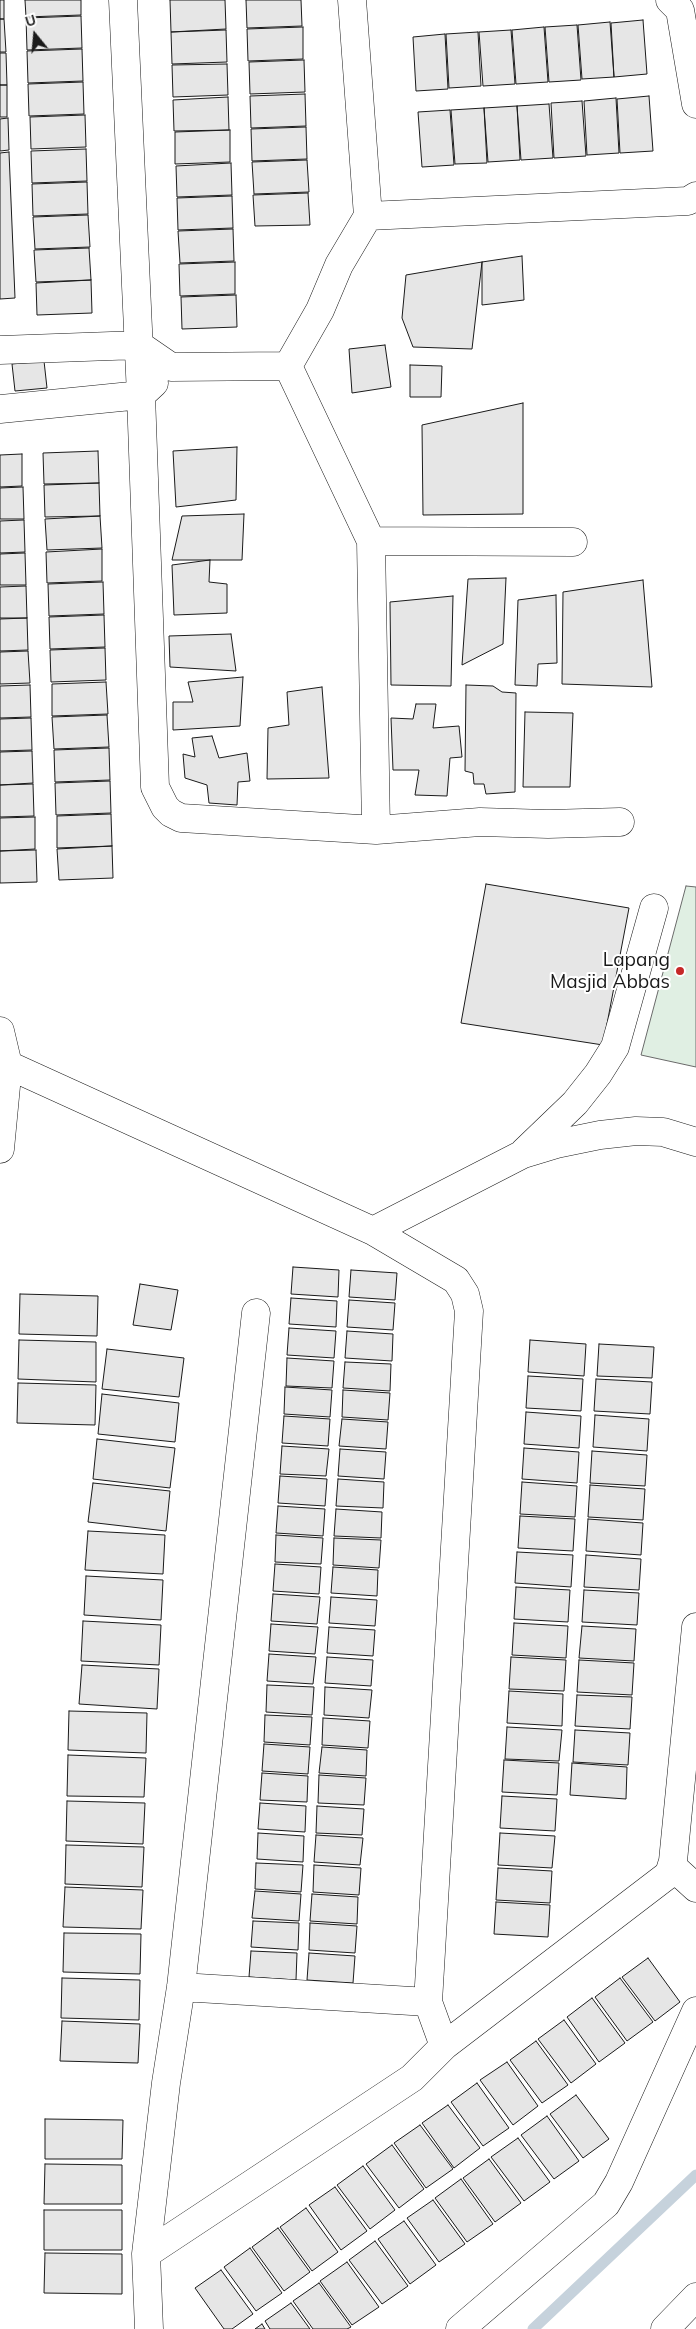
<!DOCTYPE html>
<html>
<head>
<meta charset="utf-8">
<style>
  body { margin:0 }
  #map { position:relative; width:696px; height:2329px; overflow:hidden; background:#fff; font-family:Mulish,sans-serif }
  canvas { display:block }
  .north { position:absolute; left:10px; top:10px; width:50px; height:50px; -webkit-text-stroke:4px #fff; paint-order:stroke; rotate:343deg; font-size:14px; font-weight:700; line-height:20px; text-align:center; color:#1a1a1a }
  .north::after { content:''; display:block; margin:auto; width:18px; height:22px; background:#1a1a1a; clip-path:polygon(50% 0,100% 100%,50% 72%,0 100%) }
</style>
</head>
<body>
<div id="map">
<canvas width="696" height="2329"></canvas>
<div class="north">U</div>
</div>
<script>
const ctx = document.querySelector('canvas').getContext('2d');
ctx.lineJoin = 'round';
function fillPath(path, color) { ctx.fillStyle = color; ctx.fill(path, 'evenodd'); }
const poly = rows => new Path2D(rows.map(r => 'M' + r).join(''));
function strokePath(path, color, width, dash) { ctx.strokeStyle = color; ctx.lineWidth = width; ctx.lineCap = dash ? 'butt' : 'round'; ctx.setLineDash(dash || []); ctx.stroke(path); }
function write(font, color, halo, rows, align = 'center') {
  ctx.font = font + ' Mulish,sans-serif'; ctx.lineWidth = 4; ctx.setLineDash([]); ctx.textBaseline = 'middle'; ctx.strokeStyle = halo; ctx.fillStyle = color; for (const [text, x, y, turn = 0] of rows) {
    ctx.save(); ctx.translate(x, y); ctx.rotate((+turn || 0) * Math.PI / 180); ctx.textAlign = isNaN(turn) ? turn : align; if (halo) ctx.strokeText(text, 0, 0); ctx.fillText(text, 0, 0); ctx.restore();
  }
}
const green = poly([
  [686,886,696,887,696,1067,641,1055,686,886]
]);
const stream = poly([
  [533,2329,696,2175]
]);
const building = poly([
  [0,0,4,0,4,19,0,19,0,0],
  [25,0,81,0,81,15,26,17,25,0],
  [170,0,225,0,226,29,171,32,170,0],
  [246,0,301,0,302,26,247,28,246,0],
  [81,16,82,48,27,50,26,18,81,16],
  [0,19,4,19,6,52,0,52,0,19],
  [643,20,647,74,614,77,611,23,643,20],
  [610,22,614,77,582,79,578,25,610,22],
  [577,25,581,80,549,82,545,27,577,25],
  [303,27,303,59,248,61,247,29,303,27],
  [544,27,548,82,516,84,512,30,544,27],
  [226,30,227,62,172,64,171,32,226,30],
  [511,30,515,84,483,86,479,32,511,30],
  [478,32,481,86,449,88,446,34,478,32],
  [445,34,448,89,416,91,413,37,445,34],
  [82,49,83,81,28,83,27,51,82,49],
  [0,53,6,53,7,85,0,85,0,53],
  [304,60,305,92,250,94,249,62,304,60],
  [227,64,228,95,173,97,172,65,227,64],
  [83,82,84,114,29,116,28,84,83,82],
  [0,85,7,85,7,117,0,117,0,85],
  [305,94,306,126,251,128,250,96,305,94],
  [649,96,653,151,620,153,617,99,649,96],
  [228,97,229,130,174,131,173,100,228,97],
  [616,98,619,153,587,155,584,101,616,98],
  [582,101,586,156,554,158,551,103,582,101],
  [549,104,553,158,521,160,517,106,549,104],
  [517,106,520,160,488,162,484,108,517,106],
  [484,108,487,163,455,164,451,110,484,108],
  [450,110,454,165,422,167,418,112,450,110],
  [85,115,86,147,31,149,30,117,85,115],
  [8,118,9,150,0,151,0,119,8,118],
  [306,127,307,159,252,161,251,129,306,127],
  [230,130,230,162,175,164,175,132,230,130],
  [86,149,87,181,32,183,31,151,86,149],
  [9,152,15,298,0,299,0,153,9,152],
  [307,160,309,192,254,194,252,162,307,160],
  [231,163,232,195,177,197,176,166,231,163],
  [87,182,88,214,33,216,32,184,87,182],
  [308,193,310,225,255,226,253,195,308,193],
  [232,196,233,228,178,230,177,198,232,196],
  [88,215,90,247,35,249,33,217,88,215],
  [233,229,234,261,180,263,178,231,233,229],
  [89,248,91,280,36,282,34,250,89,248],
  [522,256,524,300,482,305,482,262,522,256],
  [235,262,235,294,180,296,179,264,235,262],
  [482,262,472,349,413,347,402,318,406,275,482,262],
  [91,280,92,313,37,315,36,283,91,280],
  [236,295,237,327,182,329,181,297,236,295],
  [385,345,391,387,352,393,349,349,385,345],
  [44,361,47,388,15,391,12,364,44,361],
  [410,365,442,366,441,397,410,397,410,365],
  [523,403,523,514,423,515,422,425,523,403],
  [237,447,236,500,176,507,173,451,237,447],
  [98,451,99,483,44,484,43,453,98,451],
  [22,454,22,486,0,487,0,455,22,454],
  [99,483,100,516,45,517,44,485,99,483],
  [23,487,24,519,0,519,0,488,23,487],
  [244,514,242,560,172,560,182,516,244,514],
  [100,516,102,548,47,550,45,519,100,516],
  [24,520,25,552,0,553,0,521,24,520],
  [102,549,102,581,47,583,46,552,102,549],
  [25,553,26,585,0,585,0,554,25,553],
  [210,560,209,582,227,584,227,613,174,615,172,565,210,560],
  [506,578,503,644,462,665,468,579,506,578],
  [643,580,652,687,562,684,563,592,643,580],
  [103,582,104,614,49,616,48,584,103,582],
  [26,586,27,618,0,618,0,587,26,586],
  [556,595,557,663,538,664,537,686,515,685,518,600,556,595],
  [453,596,451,686,391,685,390,602,453,596],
  [104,615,105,647,50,649,49,617,104,615],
  [27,618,28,650,0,651,0,619,27,618],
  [231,634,236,671,170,667,169,636,231,634],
  [105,648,106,680,51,682,50,650,105,648],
  [28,651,30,683,0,684,0,652,28,651],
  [243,677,240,726,173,730,173,702,193,702,188,682,243,677],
  [106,682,108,714,52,716,52,684,106,682],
  [30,685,31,717,0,718,0,686,30,685],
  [466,685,493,686,502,692,516,693,515,792,486,794,484,784,474,784,473,773,465,771,466,685],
  [322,687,329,778,267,779,268,728,289,725,287,692,322,687],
  [416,704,436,704,433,728,459,726,462,757,450,758,447,796,415,795,419,770,393,770,391,718,413,719,416,704],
  [525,712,573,713,570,787,523,787,525,712],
  [107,715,109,747,54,749,52,717,107,715],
  [31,718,32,750,0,751,0,719,31,718],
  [212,736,219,758,247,753,250,781,238,782,237,805,209,803,207,785,185,778,183,754,195,757,192,738,212,736],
  [109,748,110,780,55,782,54,750,109,748],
  [32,751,33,783,0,785,0,752,32,751],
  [110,781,111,813,56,815,55,783,110,781],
  [33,784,34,816,0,817,0,785,33,784],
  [111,814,112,846,57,848,57,816,111,814],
  [35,817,35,849,0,851,0,818,35,817],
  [112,846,113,878,59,880,57,849,112,846],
  [36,850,37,882,0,883,0,851,36,850],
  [486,884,629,908,603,1045,461,1023,486,884],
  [293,1267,339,1270,338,1297,291,1294,293,1267],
  [351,1270,397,1273,395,1300,349,1297,351,1270],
  [140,1284,178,1290,171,1330,133,1325,140,1284],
  [20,1294,98,1296,97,1336,19,1334,20,1294],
  [291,1298,337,1301,336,1327,289,1324,291,1298],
  [349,1300,395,1303,393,1330,347,1327,349,1300],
  [289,1328,336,1331,334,1358,287,1355,289,1328],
  [347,1331,393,1334,392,1361,345,1358,347,1331],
  [19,1340,96,1342,96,1382,18,1379,19,1340],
  [530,1340,586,1344,584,1376,528,1372,530,1340],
  [599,1344,654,1347,652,1378,597,1376,599,1344],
  [107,1349,184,1358,179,1397,102,1389,107,1349],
  [287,1358,334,1361,332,1388,286,1386,287,1358],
  [345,1362,391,1364,390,1391,343,1388,345,1362],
  [528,1376,583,1379,581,1411,526,1408,528,1376],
  [596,1379,652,1382,650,1414,594,1411,596,1379],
  [18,1383,96,1385,95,1425,17,1423,18,1383],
  [285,1387,332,1390,330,1417,284,1414,285,1387],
  [343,1390,390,1393,388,1420,342,1417,343,1390],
  [102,1394,179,1403,175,1442,98,1434,102,1394],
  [526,1412,581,1416,579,1448,524,1444,526,1412],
  [595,1415,649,1419,647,1451,593,1447,595,1415],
  [284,1416,330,1419,328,1446,282,1443,284,1416],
  [342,1419,388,1422,386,1449,339,1446,342,1419],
  [97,1439,175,1448,170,1488,93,1479,97,1439],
  [282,1446,329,1449,326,1476,280,1474,282,1446],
  [524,1448,579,1452,577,1483,522,1479,524,1448],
  [340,1449,386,1452,384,1479,338,1476,340,1449],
  [592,1451,647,1455,645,1486,590,1483,592,1451],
  [280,1476,327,1479,325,1506,278,1503,280,1476],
  [338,1479,384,1482,383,1508,336,1506,338,1479],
  [522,1482,577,1486,575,1517,520,1514,522,1482],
  [93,1483,170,1491,166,1531,88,1522,93,1483],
  [590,1485,645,1489,643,1520,588,1517,590,1485],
  [278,1506,325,1509,323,1536,276,1533,278,1506],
  [336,1509,382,1512,381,1538,334,1536,336,1509],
  [520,1516,575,1519,573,1551,518,1548,520,1516],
  [588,1519,643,1523,641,1555,586,1551,588,1519],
  [88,1531,165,1535,163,1574,85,1570,88,1531],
  [276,1535,323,1538,321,1564,275,1562,276,1535],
  [334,1538,381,1540,379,1568,333,1565,334,1538],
  [517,1552,573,1555,571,1587,515,1583,517,1552],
  [586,1555,641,1559,639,1590,584,1587,586,1555],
  [275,1564,321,1567,319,1594,273,1591,275,1564],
  [333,1567,378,1570,377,1596,331,1593,333,1567],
  [86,1576,163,1580,161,1620,84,1615,86,1576],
  [516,1587,570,1590,568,1622,514,1619,516,1587],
  [584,1590,639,1593,637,1625,582,1622,584,1590],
  [273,1594,320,1597,317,1624,271,1621,273,1594],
  [331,1597,377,1600,375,1626,329,1623,331,1597],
  [83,1621,161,1625,159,1665,81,1661,83,1621],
  [514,1623,568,1626,566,1658,512,1655,514,1623],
  [271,1624,318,1627,315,1654,269,1651,271,1624],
  [582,1626,636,1629,634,1661,579,1658,582,1626],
  [329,1627,375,1630,373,1656,327,1653,329,1627],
  [269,1654,316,1657,313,1684,267,1681,269,1654],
  [327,1657,373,1660,371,1686,325,1683,327,1657],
  [511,1657,566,1660,564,1691,509,1689,511,1657],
  [579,1660,634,1663,632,1695,577,1692,579,1660],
  [82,1665,159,1669,157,1709,79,1704,82,1665],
  [267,1685,314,1687,312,1715,266,1712,267,1685],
  [325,1687,372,1690,369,1718,324,1715,325,1687],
  [509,1691,563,1694,562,1726,507,1723,509,1691],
  [577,1695,632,1697,630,1729,575,1726,577,1695],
  [69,1711,147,1713,146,1753,68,1750,69,1711],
  [265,1715,312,1717,310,1745,264,1742,265,1715],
  [323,1718,370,1721,368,1748,322,1745,323,1718],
  [507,1727,562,1730,559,1761,505,1759,507,1727],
  [575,1730,630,1733,628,1765,573,1762,575,1730],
  [264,1744,310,1747,308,1774,262,1771,264,1744],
  [322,1747,367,1750,366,1776,319,1773,322,1747],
  [68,1755,146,1758,144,1797,67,1796,68,1755],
  [504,1760,559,1763,557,1795,502,1792,504,1760],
  [572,1763,627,1767,626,1799,570,1795,572,1763],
  [262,1773,308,1776,307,1802,260,1800,262,1773],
  [319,1775,366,1778,364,1805,318,1803,319,1775],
  [502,1796,557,1799,555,1831,500,1828,502,1796],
  [67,1801,145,1803,143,1844,66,1841,67,1801],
  [260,1803,306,1806,305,1832,258,1829,260,1803],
  [317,1806,364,1809,362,1835,316,1833,317,1806],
  [258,1833,304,1836,303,1862,257,1859,258,1833],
  [500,1833,555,1836,552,1868,498,1865,500,1833],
  [316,1835,363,1838,360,1865,314,1862,316,1835],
  [66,1845,144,1847,142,1887,65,1884,66,1845],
  [256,1863,303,1865,301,1892,255,1889,256,1863],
  [314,1865,361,1868,359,1895,313,1892,314,1865],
  [498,1868,552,1871,550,1903,496,1900,498,1868],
  [65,1887,143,1890,141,1929,63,1927,65,1887],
  [255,1891,301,1894,299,1921,252,1918,255,1891],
  [312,1894,358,1897,357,1924,310,1921,312,1894],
  [496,1902,550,1905,548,1937,494,1934,496,1902],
  [253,1921,299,1923,298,1950,251,1947,253,1921],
  [310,1923,357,1926,355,1953,309,1950,310,1923],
  [64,1933,141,1934,140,1974,63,1972,64,1933],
  [251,1951,297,1953,296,1980,249,1977,251,1951],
  [309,1953,355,1956,353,1983,307,1980,309,1953],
  [648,1958,680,2002,655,2021,622,1977,648,1958],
  [62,1978,140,1980,139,2020,61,2018,62,1978],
  [620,1978,653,2022,627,2041,595,1997,620,1978],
  [592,1998,625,2043,599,2062,567,2017,592,1998],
  [564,2020,596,2064,571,2083,538,2039,564,2020],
  [62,2021,140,2024,138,2063,60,2061,62,2021],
  [536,2041,568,2085,542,2103,510,2060,536,2041],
  [507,2062,538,2106,513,2125,480,2080,507,2062],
  [477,2083,509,2128,483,2146,451,2102,477,2083],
  [576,2095,609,2139,583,2158,550,2114,576,2095],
  [448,2105,480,2148,454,2168,422,2123,448,2105],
  [547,2116,579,2161,554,2179,521,2135,547,2116],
  [45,2119,123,2120,122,2159,45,2159,45,2119],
  [420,2125,453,2169,426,2188,394,2143,420,2125],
  [518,2138,550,2182,524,2201,491,2157,518,2138],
  [392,2145,424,2189,399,2208,366,2164,392,2145],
  [489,2159,521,2203,495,2222,463,2178,489,2159],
  [45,2164,122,2165,122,2204,44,2204,45,2164],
  [363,2166,395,2210,370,2229,337,2185,363,2166],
  [461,2179,493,2224,467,2242,435,2198,461,2179],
  [335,2187,367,2231,341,2250,309,2205,335,2187],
  [433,2200,465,2244,439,2262,407,2218,433,2200],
  [306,2208,338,2252,312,2271,280,2227,306,2208],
  [44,2210,122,2210,122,2250,44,2250,44,2210],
  [404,2221,436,2265,410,2284,378,2239,404,2221],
  [278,2228,310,2272,284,2291,252,2247,278,2228],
  [375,2241,408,2286,382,2304,349,2260,375,2241],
  [250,2248,282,2293,256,2311,224,2267,250,2248],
  [45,2253,122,2254,122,2294,44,2293,45,2253],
  [347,2262,379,2307,352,2325,320,2281,347,2262],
  [221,2270,253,2314,232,2329,224,2329,195,2288,221,2270],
  [319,2283,351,2327,347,2329,313,2329,293,2301,319,2283],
  [291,2303,310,2329,270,2329,265,2321,291,2303],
  [262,2324,265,2329,255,2329,262,2324]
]);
const minor = poly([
  [123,0,141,395,155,787,165,807,171,813,181,818,376,830,371,541,288,366],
  [352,0,368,216],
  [670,0,680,10,696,104],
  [0,350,139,345,171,367,288,366],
  [288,366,320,310,339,265,368,216,688,201,696,196],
  [0,409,141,395,154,383],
  [371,541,573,542],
  [376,830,480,822,548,824,620,822],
  [0,1031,8,1065,0,1149],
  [8,1065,373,1231,456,1280,465,1294,469,1311,428,2002,444,2046,412,2078,146,2254],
  [524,1152,575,1103,598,1074,615,1047,654,908],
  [373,1231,523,1154,556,1144,600,1135,636,1131,663,1132,696,1142],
  [672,1866,696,1888],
  [181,1987,428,2002],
  [444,2046,669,1874,673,1861,696,1627],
  [149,2329,146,2254,166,2083,181,1987,256,1313],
  [460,2329,606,2204,619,2182,696,2011]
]);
const highway = poly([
  [665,2329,696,2297]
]);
const markers = [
  [680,971,5,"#c62828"]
];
const poiNames = [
  ["Lapang",670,960],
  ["Masjid Abbas",670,982]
];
fillPath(green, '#e0efe3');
strokePath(green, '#6a6a6a', 1);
strokePath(stream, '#c6d2dc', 11);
fillPath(building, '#e6e6e6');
strokePath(building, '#1a1a1a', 1);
strokePath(minor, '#1a1a1a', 29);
strokePath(highway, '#1a1a1a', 29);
strokePath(minor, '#fff', 28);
strokePath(highway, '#fff', 28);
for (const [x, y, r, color] of markers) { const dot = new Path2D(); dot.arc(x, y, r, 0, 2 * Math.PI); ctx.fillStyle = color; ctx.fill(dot); strokePath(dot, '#fff', 2); }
write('19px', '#1a1a1a', '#fff', poiNames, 'right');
</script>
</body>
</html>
